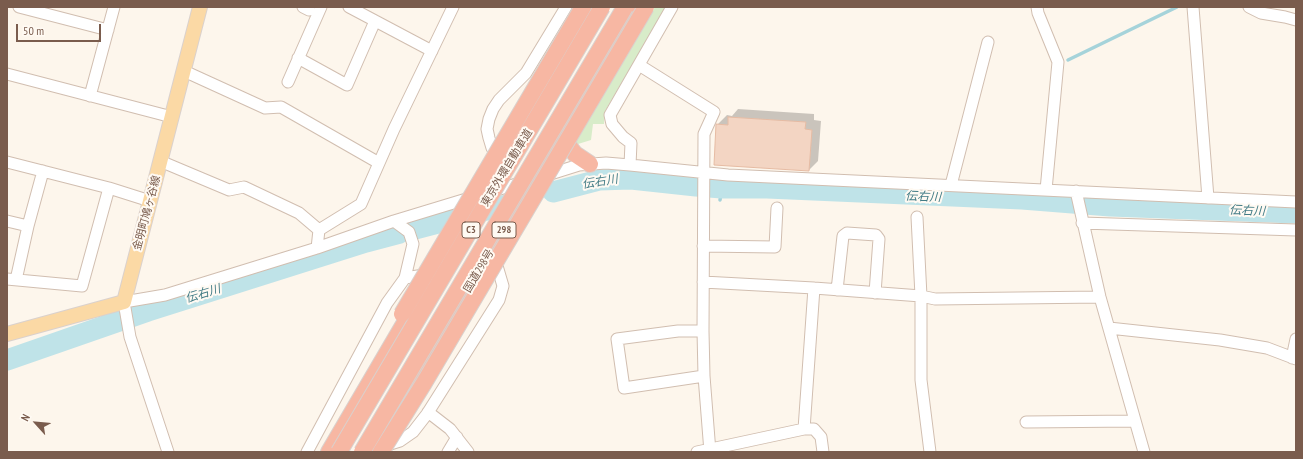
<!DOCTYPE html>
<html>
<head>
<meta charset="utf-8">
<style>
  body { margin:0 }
  #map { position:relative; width:1303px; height:459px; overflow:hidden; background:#fdf6ec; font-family:"PT Sans Narrow",sans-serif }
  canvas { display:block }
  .frame { position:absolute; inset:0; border:8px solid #7a5c4d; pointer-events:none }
  .north { position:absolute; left:16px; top:403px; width:40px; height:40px; -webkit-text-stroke:3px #fffaf3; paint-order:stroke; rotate:297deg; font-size:11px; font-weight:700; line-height:16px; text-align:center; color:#7a5c4d }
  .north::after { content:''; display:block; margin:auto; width:14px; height:18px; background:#7a5c4d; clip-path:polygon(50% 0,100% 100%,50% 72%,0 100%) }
  .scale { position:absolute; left:16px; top:24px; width:85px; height:18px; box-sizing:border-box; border:2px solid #7a5c4d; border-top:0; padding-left:5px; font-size:12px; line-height:14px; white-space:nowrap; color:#7a5c4d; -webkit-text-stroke:3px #fffaf3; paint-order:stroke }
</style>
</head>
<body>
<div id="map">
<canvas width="1303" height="459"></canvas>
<div class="frame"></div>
<div class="north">N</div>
<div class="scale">50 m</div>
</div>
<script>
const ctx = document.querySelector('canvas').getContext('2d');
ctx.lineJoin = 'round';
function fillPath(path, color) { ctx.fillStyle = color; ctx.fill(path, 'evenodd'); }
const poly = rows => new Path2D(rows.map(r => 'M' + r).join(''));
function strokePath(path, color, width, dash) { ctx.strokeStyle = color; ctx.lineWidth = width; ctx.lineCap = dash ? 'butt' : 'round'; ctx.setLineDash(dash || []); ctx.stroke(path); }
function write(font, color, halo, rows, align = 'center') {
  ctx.font = font + ' "PT Sans Narrow","Noto Sans JP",sans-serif'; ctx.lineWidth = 4; ctx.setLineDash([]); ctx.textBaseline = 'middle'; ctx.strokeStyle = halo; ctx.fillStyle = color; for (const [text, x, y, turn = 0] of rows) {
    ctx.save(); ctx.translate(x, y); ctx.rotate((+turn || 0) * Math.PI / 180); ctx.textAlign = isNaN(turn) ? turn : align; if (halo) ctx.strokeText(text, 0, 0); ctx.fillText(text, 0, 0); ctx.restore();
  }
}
const green = poly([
  [655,7,666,7,605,111,604,124,593,124,591,140,578,144,574,142,575,139]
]);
const shadow = poly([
  [738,109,814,114,814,120,821,121,818,161,809,170,717,125,727,115,732,116]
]);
const stream = poly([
  [1068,60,1177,7],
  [720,200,722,188]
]);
const river = poly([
  [553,192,599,180,631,179,696,186,722,188,767,188,1022,199,1110,206,1296,213],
  [478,212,507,205],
  [415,229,461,217],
  [7,360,148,311,366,242,400,233]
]);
const building = poly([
  [728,117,806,122,805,129,812,130,809,171,714,165,716,124,728,125,728,117]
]);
const minor = poly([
  [19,7,108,30],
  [303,7,309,10],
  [349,7,432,51],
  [1037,7,1038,13,1058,62,1046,190],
  [1193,7,1208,198],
  [1249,7,1261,13,1285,17,1296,20],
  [298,58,347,85,375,21],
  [639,65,714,112,704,134,703,331,704,376,710,452],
  [184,71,265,108,281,107,379,163],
  [7,74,172,117],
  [288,82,321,7],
  [90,96,114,7],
  [500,157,492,148,489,138,487,129,489,119,493,109,499,100,526,73,566,7],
  [160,161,229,190,244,187,299,213,319,230],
  [7,162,109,188,150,201],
  [630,165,631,143,623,137,612,124,610,115,672,7],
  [544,176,579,165,606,163,630,165,728,175,1296,202],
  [951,185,988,42],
  [1076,191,1100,297,1144,452],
  [490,192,523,182],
  [917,217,921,296,921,380,930,452],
  [7,221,28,226],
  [394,221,409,232,413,244,405,278],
  [1082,223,1296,230],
  [703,246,775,247,777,208],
  [317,248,319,230,361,204,394,129,453,7],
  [7,279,82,286,109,188],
  [16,280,28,226,43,171],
  [703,282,814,288,921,296,935,299,1100,297],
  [837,290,843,236,847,233,876,235,879,239,875,293],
  [1109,328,1220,340,1267,348,1296,359],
  [703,331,678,331,617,339,624,388,704,376],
  [1292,358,1296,339],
  [428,412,450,429,468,452],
  [1026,422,1135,421],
  [804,429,814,429,821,437,823,452],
  [384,446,400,441,413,432,427,414,499,300,503,286,495,259],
  [168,452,130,337,124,302,165,295,317,248,394,221,473,197],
  [307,452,387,303,405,278,430,274],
  [448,452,457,437],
  [697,452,804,429,814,288]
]);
const major = poly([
  [7,334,124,302,200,7]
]);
const highway = poly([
  [579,29,592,7],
  [560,135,575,154,590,164],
  [329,452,417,302],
  [371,452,636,7]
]);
const highwayBridge = poly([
  [402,314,583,7],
  [339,452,602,7],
  [362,452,625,7],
  [381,452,424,383,646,7]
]);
const shields = [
  [471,230,18],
  [504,230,24]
];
const shieldNames = [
  ["C3",471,230],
  ["298",504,230]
];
const streetNames = [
  ["東京外環自動車道",507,168,-59],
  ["金明町鳩ヶ谷線",147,213,-75],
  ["国道298号",479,271,-59]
];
const waterNames = [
  ["伝右川",600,182,-9],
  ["伝右川",923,197,2],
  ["伝右川",1247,211,2],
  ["伝右川",203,294,-17]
];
fillPath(green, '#d8ecc9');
fillPath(shadow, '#0003');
strokePath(stream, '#a5d3da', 3.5);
strokePath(river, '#bfe3e8', 21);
fillPath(building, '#f3d5c3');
strokePath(building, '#e6bba3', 1);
strokePath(minor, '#d1beb0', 13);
strokePath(major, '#dad1cd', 16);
strokePath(highway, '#dad1cd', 18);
strokePath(minor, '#fff', 11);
strokePath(major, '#fbd9a5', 14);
strokePath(highway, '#f7b7a3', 16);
strokePath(highwayBridge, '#dad1cd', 18, []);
strokePath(highwayBridge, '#f7b7a3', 16);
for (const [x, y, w] of shields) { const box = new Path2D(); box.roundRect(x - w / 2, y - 8, w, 16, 3); ctx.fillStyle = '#fffaf3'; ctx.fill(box); strokePath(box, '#7a5c4d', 1); }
write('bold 10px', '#7a5c4d', null, shieldNames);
write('11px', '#7a5c4d', '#fffaf3', streetNames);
write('italic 12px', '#437c86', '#fffaf3', waterNames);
</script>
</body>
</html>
